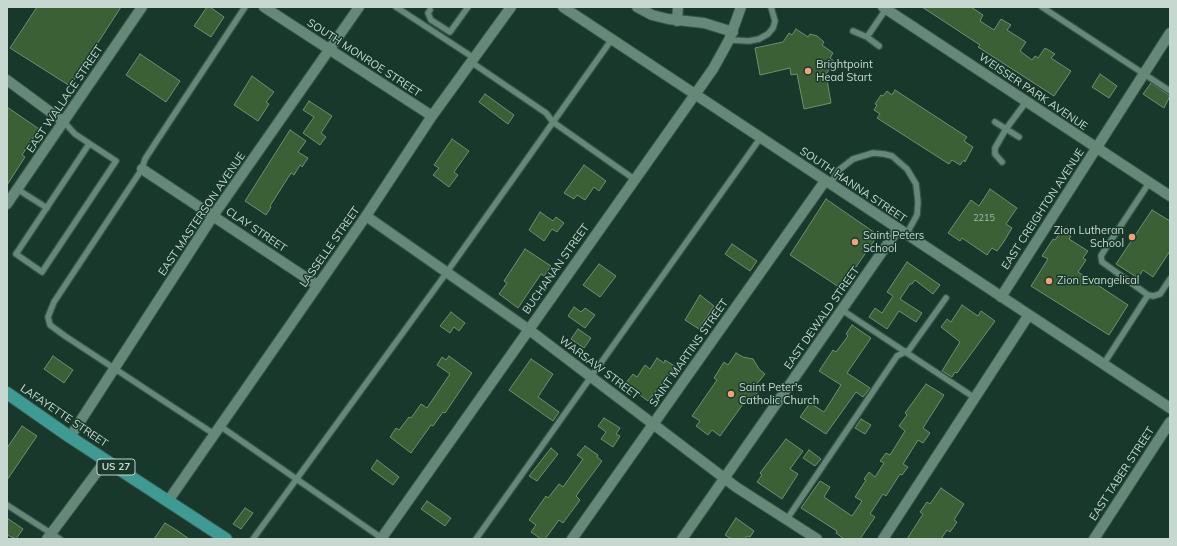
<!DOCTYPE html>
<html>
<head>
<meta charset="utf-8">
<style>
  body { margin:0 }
  #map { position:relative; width:1177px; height:546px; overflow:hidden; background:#17382b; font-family:Mulish,sans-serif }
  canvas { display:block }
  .frame { position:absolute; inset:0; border:8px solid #c6d8cf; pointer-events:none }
</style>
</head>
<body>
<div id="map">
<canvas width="1177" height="546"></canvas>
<div class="frame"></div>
</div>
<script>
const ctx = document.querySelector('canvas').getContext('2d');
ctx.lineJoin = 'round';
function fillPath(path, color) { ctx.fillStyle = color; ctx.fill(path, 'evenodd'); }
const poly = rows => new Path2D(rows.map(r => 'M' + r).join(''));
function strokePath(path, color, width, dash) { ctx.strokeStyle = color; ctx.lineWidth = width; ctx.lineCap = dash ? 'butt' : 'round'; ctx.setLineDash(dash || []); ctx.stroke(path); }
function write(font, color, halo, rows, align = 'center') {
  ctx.font = font + ' Mulish,sans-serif'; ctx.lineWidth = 3; ctx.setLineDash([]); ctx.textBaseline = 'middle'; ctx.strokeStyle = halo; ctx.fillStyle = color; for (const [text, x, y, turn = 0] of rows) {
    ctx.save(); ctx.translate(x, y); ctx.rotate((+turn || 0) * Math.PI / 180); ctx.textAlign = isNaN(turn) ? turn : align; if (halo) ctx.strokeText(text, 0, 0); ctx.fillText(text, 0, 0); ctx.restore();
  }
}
const building = poly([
  [37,7,121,7,70,86,10,48,37,7],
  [207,7,210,7,224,17,211,37,194,26,207,7],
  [922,7,971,7,983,15,980,21,994,30,1001,19,1011,25,1007,30,1026,42,1020,51,1032,60,1035,56,1038,58,1045,48,1055,54,1051,58,1071,71,1054,96,978,47,980,45,922,7],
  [796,29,808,37,810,34,817,36,824,42,822,45,833,53,830,58,835,62,826,74,831,103,804,109,797,74,791,75,790,68,760,75,755,48,783,42,789,33,792,35,796,29],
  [140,54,180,81,166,102,126,75,140,54],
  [1100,74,1117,86,1109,98,1092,87,1100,74],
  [252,76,274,92,266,102,269,104,258,121,234,105,252,76],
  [1151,83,1170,96,1164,108,1143,94,1151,83],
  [895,90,967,137,964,141,973,147,965,162,964,160,960,165,952,160,949,164,877,118,880,114,874,110,877,105,875,104,881,95,883,96,887,91,892,95,895,90],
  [485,94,514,115,508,124,479,102,485,94],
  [309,101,332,116,321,133,326,137,320,145,303,133,314,117,303,110,309,101],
  [7,107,39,129,22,155,25,157,7,185,7,107],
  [290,130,306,141,298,152,308,158,302,167,300,165,294,175,291,173,270,206,271,207,266,215,245,201,290,130],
  [452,139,469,151,454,172,458,175,449,187,433,175,439,168,434,165,452,139],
  [584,165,606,181,599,191,594,187,585,200,577,195,574,199,564,193,584,165],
  [990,189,1017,208,1006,224,1012,228,1003,243,997,251,992,248,987,255,962,238,960,241,948,233,971,200,979,206,990,189],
  [826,199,878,235,856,267,853,266,839,287,790,255,826,199],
  [1152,210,1170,221,1170,251,1153,277,1143,270,1138,278,1116,264,1152,210],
  [540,212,553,221,556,217,564,223,557,232,552,229,544,241,529,230,540,212],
  [1062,230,1071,236,1069,239,1088,251,1083,258,1086,260,1078,272,1128,305,1109,335,1031,286,1048,259,1042,256,1053,239,1055,240,1062,230],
  [732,244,757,261,750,271,725,254,732,244],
  [525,249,551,266,544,276,541,274,518,308,499,294,507,283,504,281,525,249],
  [907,262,940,285,933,294,915,280,912,284,910,284,900,299,922,313,916,322,899,311,887,329,869,317,875,308,882,313,893,296,887,292,907,262],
  [599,264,616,276,600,297,583,285,599,264],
  [700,295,714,306,699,329,685,320,700,295],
  [962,305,978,316,981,311,995,321,957,373,955,372,952,377,942,371,960,342,941,327,947,319,951,322,962,305],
  [574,307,581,312,585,308,595,315,585,328,568,316,574,307],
  [451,312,465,323,459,331,454,327,450,333,440,326,451,312],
  [852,325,871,338,847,373,870,388,863,397,856,392,826,434,800,417,810,403,824,412,841,385,819,371,833,350,836,352,848,336,846,334,852,325],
  [578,329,591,338,584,348,571,339,578,329],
  [736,353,743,357,753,359,759,369,765,374,756,385,760,388,750,403,746,400,720,436,712,430,708,435,696,426,700,421,692,416,717,380,714,378,724,362,728,365,736,353],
  [53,356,73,370,64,383,44,369,53,356],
  [449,356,472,373,445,413,443,412,433,426,431,425,411,453,390,437,396,428,399,430,409,417,411,418,421,404,427,408,450,374,437,365,442,357,446,360,449,356],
  [657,358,664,363,665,360,676,367,648,401,625,384,633,374,637,377,645,365,650,369,657,358],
  [531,359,553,374,538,397,559,412,553,421,509,390,531,359],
  [926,384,944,395,923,428,930,433,923,443,918,440,903,464,908,467,902,475,900,474,886,496,883,494,870,514,875,517,860,539,844,539,836,533,837,531,801,508,820,481,830,487,824,497,852,516,862,501,855,497,866,480,864,479,869,472,875,477,884,463,880,461,886,453,890,455,905,431,899,426,907,415,905,413,926,384],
  [604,418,620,428,616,434,620,436,613,447,601,439,606,432,598,426,604,418],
  [861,419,871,425,865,434,855,428,861,419],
  [22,426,37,436,7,480,7,448,22,426],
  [786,439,803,451,790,469,798,474,782,499,757,482,762,475,760,473,786,439],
  [585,446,598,455,597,457,602,461,576,496,580,500,563,523,559,520,545,539,541,539,531,532,536,525,529,520,546,496,548,498,559,484,563,487,583,459,577,455,585,446],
  [551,448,558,454,537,481,529,476,551,448],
  [809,450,821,459,815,466,803,458,809,450],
  [377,460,399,477,393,485,371,469,377,460],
  [941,488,964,504,954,520,957,522,950,532,947,530,941,539,907,539,923,514,920,512,927,502,930,504,941,488],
  [427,501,451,518,445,526,421,509,427,501],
  [245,508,253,513,241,529,233,524,245,508],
  [7,518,23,529,16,539,7,535,7,518],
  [736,518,754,531,750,537,747,536,745,539,732,539,725,535,736,518],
  [165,523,178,531,189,539,154,539,165,523]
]);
const lane = poly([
  [396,7,474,58],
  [1042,7,1170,91],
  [430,10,428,13,431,20,450,32,468,7],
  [853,31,867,37,886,9],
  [867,37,879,46],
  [729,40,749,41,759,39,768,34,773,28,775,21,771,7],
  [471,62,546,113,553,122,634,179],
  [64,122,75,134,116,161,42,272,16,254,89,144],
  [995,122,1019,137],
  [1002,162,995,154,995,148,1006,129,1026,102],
  [1149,183,1104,251,1101,256,1102,262,1148,295,1153,296,1160,294,1170,279],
  [830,184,839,170,853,159,873,153,884,154,892,156,907,169,916,184,918,202,917,215,906,235],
  [17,189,47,208],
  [842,310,975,398],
  [1103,365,1148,295],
  [220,426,383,539],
  [214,434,65,336,50,325,48,317,54,302,142,169,145,159,158,139,245,7],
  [7,505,60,539],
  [787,519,897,356,909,350,946,298],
  [253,539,447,272,612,39],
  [476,539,761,137]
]);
const street = poly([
  [264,7,432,116],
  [637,7,652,15,668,19,704,23,733,32],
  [883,7,1170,196],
  [677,21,678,7],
  [7,80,64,122],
  [142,169,317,285],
  [7,204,142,7],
  [366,216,528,329,736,487,817,539],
  [1001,297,1170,33],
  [70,437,213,216,359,7],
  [168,501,366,216,432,116,511,7],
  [47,539,106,460],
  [381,539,713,69,729,40,741,7],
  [572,539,825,181],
  [682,539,898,229],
  [883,539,1028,316],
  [1094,539,1170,422]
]);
const secondary = poly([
  [563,7,1170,408]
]);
const highway = poly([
  [7,393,70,437,226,539]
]);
const markers = [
  [808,71,4,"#f0a27b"],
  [1132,237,4,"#f0a27b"],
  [855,242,4,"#f0a27b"],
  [1049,281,4,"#f0a27b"],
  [731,394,4,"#f0a27b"]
];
const numberNames = [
  ["2215",984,218]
];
const shields = [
  [116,467,38]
];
const shieldNames = [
  ["US 27",116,467]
];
const streetNames = [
  ["SOUTH MONROE STREET",364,58,33],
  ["WEISSER PARK AVENUE",1033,92,34],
  ["EAST WALLACE STREET",65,99,-56],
  ["SOUTH HANNA STREET",853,185,34],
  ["EAST CREIGHTON AVENUE",1043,209,-57],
  ["EAST MASTERSON AVENUE",202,214,-56],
  ["CLAY STREET",256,230,34],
  ["LASSELLE STREET",330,247,-55],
  ["BUCHANAN STREET",556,269,-55],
  ["EAST DEWALD STREET",822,318,-55],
  ["SAINT MARTINS STREET",689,353,-55],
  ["WARSAW STREET",599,368,37],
  ["LAFAYETTE STREET",64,416,34],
  ["EAST TABER STREET",1122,474,-57]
];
const poiNames = [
  ["Brightpoint",816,65],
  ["Head Start",816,78],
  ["Zion Lutheran",1124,231,"right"],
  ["School",1124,244,"right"],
  ["Saint Peters",863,236],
  ["School",863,249],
  ["Zion Evangelical",1057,281],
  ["Saint Peter's",739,388],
  ["Catholic Church",739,401]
];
fillPath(building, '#3c6036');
strokePath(building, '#758c72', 1);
strokePath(lane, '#375348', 8);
strokePath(street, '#375348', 12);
strokePath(secondary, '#375348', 12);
strokePath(highway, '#375348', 14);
strokePath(lane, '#658878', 5.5);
strokePath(street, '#658878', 10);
strokePath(secondary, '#658878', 10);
strokePath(highway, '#3e9a93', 12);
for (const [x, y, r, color] of markers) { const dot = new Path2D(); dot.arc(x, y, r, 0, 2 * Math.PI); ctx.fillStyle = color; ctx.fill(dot); strokePath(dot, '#17382b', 1.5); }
write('9px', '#a4baa9', null, numberNames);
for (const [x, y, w] of shields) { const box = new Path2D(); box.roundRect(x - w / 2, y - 8, w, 16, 3); ctx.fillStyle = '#17382b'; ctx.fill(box); strokePath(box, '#c6d8cf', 1); }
write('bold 10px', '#c6d8cf', null, shieldNames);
write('11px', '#c6d8cf', '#17382b', streetNames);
write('11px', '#c6d8cf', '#17382b', poiNames, 'left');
</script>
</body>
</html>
